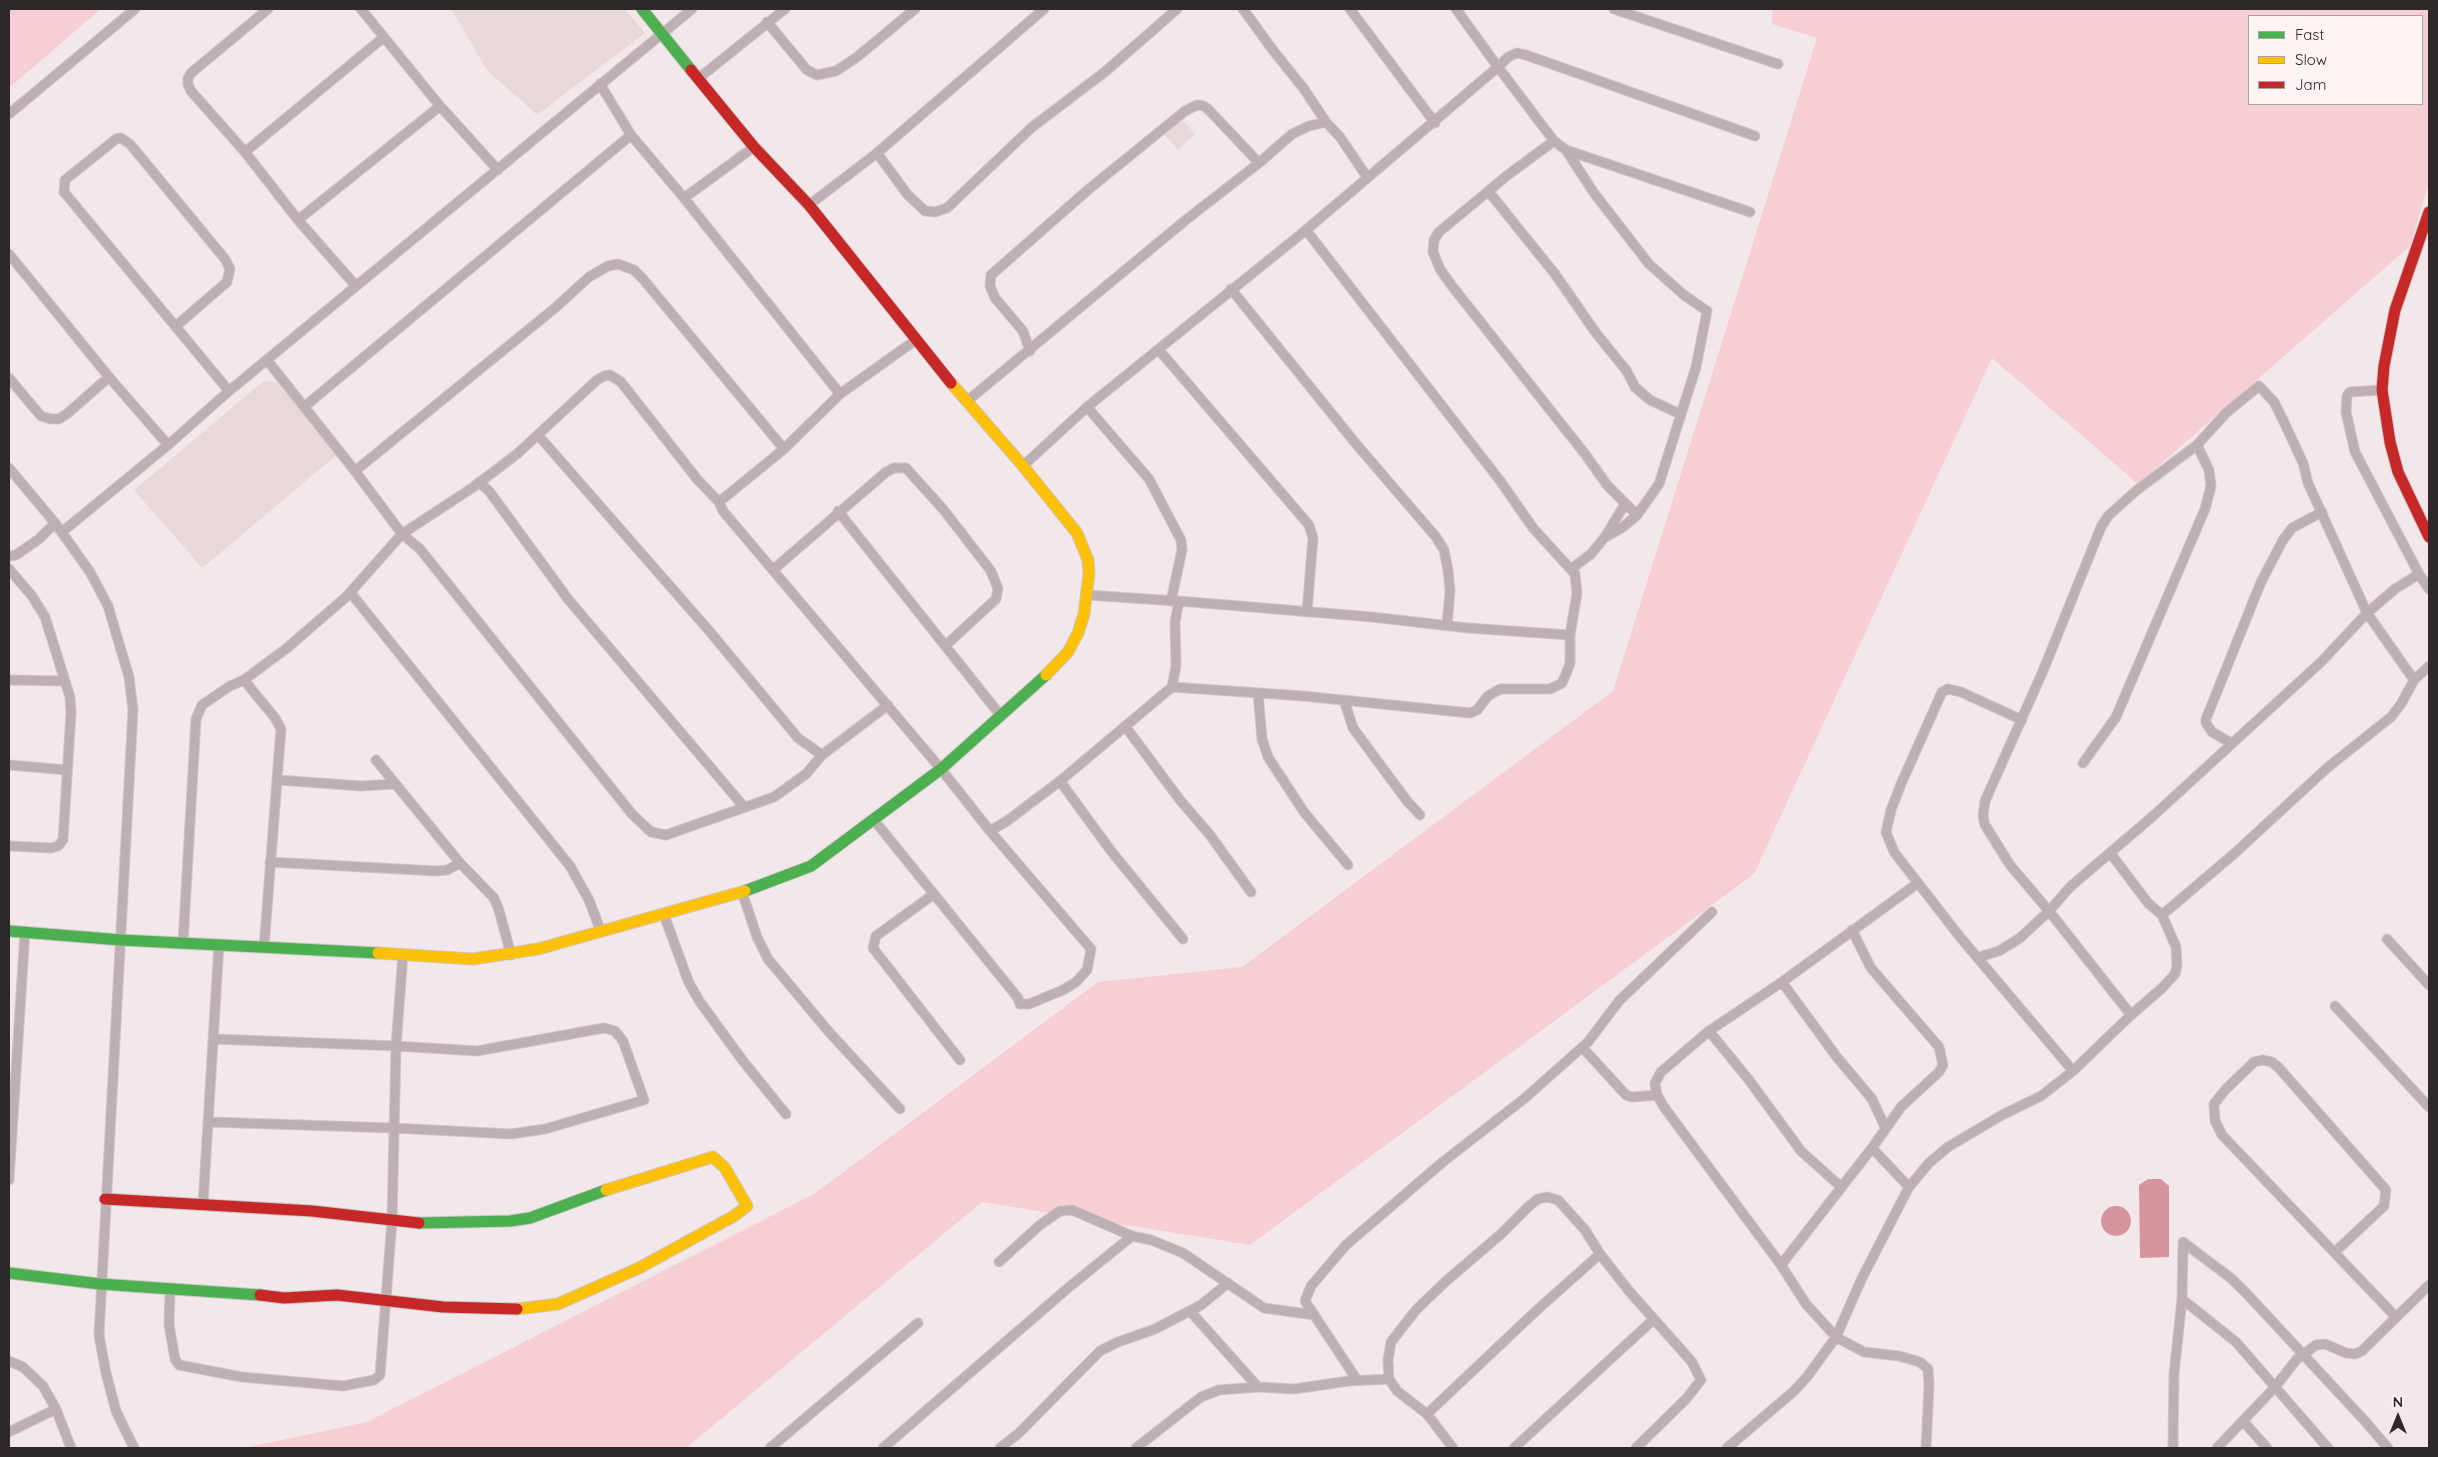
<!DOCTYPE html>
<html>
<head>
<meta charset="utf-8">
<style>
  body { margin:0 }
  #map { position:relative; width:2438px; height:1457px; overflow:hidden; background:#f2e8ea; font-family:Quicksand,sans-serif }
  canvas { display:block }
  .frame { position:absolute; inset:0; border:10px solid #2e2829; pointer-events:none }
  .legend { position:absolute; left:2248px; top:15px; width:175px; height:90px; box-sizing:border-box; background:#fef4f4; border:1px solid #aba2a3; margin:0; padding:6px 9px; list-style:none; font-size:15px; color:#2e2829 }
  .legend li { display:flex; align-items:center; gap:10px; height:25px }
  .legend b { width:25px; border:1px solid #aba2a3 }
  .north { position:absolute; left:2373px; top:1392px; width:50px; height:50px; -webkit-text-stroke:4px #fef4f4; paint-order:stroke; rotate:0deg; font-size:14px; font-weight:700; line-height:20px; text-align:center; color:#2e2829 }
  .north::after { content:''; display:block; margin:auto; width:18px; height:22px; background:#2e2829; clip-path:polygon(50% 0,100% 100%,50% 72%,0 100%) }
</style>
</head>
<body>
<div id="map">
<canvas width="2438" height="1457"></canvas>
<div class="frame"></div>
<ul class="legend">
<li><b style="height:6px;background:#4caf50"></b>Fast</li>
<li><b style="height:6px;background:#ffc107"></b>Slow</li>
<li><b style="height:6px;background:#c62828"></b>Jam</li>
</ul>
<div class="north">N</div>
</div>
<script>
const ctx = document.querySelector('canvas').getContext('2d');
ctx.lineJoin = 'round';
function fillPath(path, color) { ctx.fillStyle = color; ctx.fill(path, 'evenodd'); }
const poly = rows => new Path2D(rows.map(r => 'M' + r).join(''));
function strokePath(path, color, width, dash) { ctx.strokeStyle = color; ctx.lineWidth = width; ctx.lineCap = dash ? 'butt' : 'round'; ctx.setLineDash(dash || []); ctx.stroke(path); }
const built = poly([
  [454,9,625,9,645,33,537,115,487,70,452,10],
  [1181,118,1195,134,1178,150,1163,133],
  [264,381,278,383,337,455,202,568,134,490]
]);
const green = poly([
  [9,9,101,9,9,88],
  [1773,9,2429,9,2429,183,2410,246,2138,484,1992,358,1754,874,1250,1245,982,1202,686,1448,244,1448,367,1422,814,1194,1098,982,1242,967,1613,691,1817,38,1772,24],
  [2249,16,2422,16,2422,104,2249,104]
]);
const water = poly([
  [2148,1179,2161,1179,2169,1186,2169,1257,2140,1258,2139,1185],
  '2101 1221a15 15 0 1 1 30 0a15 15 0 1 1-30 0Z'
]);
const street = poly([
  [268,9,191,73,188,78,188,84,191,91,245,152,298,220,356,286],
  [361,9,440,106,498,170],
  [1243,9,1272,49,1304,89,1326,122],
  [1350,9,1435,123],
  [1614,9,1778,64],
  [767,22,807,70,817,75,836,71,857,57,915,9],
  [699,78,785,9],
  [600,84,631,135,684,198,840,394],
  [9,114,135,9],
  [1554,141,1509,174,1439,232,1434,240,1433,252,1440,269,1452,286,1585,454,1607,485,1637,515],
  [1566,150,1594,193,1649,264,1684,295,1707,311,1696,367,1659,484,1637,515,1623,527,1604,538,1591,554,1571,569],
  [245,152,384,37],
  [877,153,907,194,925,211,935,212,947,208,1031,128,1106,71,1177,9],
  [1489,192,1555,274,1596,333,1626,370,1635,387,1650,400,1680,414],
  [684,198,754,147],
  [809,205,877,153,1044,9],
  [1750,212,1566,150,1554,141,1498,67,1508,57,1517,53,1526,55,1755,136],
  [298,220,440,106],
  [9,254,109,377,168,445],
  [1231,289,1357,445,1436,537,1444,550,1448,570,1450,591,1447,625],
  [176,326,227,282,230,269,225,259,130,144,121,138,116,139,65,180,64,192,229,391],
  [1159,350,1309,525,1313,538,1307,612],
  [1030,351,1023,331,995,298,990,286,991,275,1089,189,1185,111,1197,105,1204,106,1209,110,1259,163,1292,134,1309,126,1326,122,1340,137,1367,177],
  [267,360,355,471,402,534,420,549,632,814,651,832,666,835,774,797,806,774,822,755,888,705],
  [9,378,35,409,41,416,51,419,59,419,68,413,109,377],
  [2382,390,2350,392,2347,396,2346,412,2355,452,2419,574],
  [966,402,1187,219,1259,163],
  [304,407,631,135],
  [1087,407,1149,479,1181,540,1182,550,1171,601],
  [538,435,711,633,798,738,822,755],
  [1023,466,1087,407,1306,230,1498,67,1456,9],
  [9,468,55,523,90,572,108,606,129,677,133,710,99,1335,106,1373,116,1411,134,1448],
  [355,471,555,308,589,277,608,266,618,264,634,270,643,279,784,449],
  [479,482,489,491,568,599,744,807],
  [838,511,1001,716],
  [62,532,168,445,229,391,692,9],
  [1606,535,1625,504],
  [9,556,16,555,39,539,55,523],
  [9,569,32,596,45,617,70,697,71,713,63,840,58,846,51,848,9,846],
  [774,569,886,472,894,468,906,468,943,509,991,571,998,589,996,599,945,646],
  [350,592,570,866,589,900,601,932],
  [1087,595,1176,601],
  [9,680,65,681],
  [244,680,287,648,346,597,402,534,472,488,517,454,597,380,604,376,610,375,621,382,697,479,719,502],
  [1172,687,1176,666,1175,622,1179,601,1372,617,1468,628,1570,635],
  [1258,693,1262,739,1268,757,1304,812,1348,865],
  [1344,700,1353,728,1407,801,1420,815],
  [2022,720,1961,692,1948,689,1942,692,1901,784,1891,810,1886,832,1894,852,1960,937,2073,1071],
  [1125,726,1180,800,1210,835,1251,892],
  [2231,743,2212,732,2206,723,2206,719,2261,582,2283,540,2292,528,2322,512],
  [376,760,460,863,494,898,499,910,511,955],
  [2083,763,2116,717,2205,509,2211,486,2209,470,2197,445],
  [9,765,67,770],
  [278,780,361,786,394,784],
  [1060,781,1111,851,1183,939],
  [874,820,1018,998,1020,1004,1029,1004,1063,990,1076,982,1087,970,1091,949,990,831,941,769,723,511,719,502,784,449,840,394,917,339],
  [990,831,1007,821,1060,781,1172,687,1303,696,1470,713,1477,710,1488,696,1500,689,1550,689,1562,683,1566,674,1570,663,1570,635,1577,593,1575,574,1533,528,1501,482,1306,230],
  [2111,854,2148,903,2162,915],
  [270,862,436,871,447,870,460,863],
  [1918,883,1782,982,1709,1031,1661,1072,1655,1083,1657,1095,1664,1107,1781,1265,1806,1304,1836,1337,1864,1352,1899,1356,1920,1362,1928,1369,1929,1385,1926,1448],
  [742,892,757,937,768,959,829,1032,900,1109],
  [934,894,876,936,873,948,960,1060],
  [664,915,689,983,700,1002,743,1061,786,1114],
  [2387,939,2429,985],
  [183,943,196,719,202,705,230,686,244,680,275,718,281,729,264,947],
  [1979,957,1999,951,2020,938,2049,911,2070,887,2152,817,2321,662,2367,613,2395,589,2419,574,2429,589],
  [1782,982,1836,1056,1872,1099,1885,1127],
  [2335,1006,2429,1107],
  [2131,1015,2049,911,2010,865,1985,825,1983,816,1985,801,2043,671,2101,527,2108,516,2137,490,2197,445,2226,413,2259,386,2274,402,2284,422,2303,463,2308,483,2367,613,2414,680],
  [1709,1031,1749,1080,1801,1151,1841,1187],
  [1582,1047,1626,1095,1632,1097,1657,1095],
  [210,1122,393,1128,511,1134,545,1129,644,1100,623,1041,615,1031,604,1028,477,1051,396,1046,214,1039],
  [1872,1148,1909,1187],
  [9,1180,25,932],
  [203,1204,219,944],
  [2183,1242,2232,1279,2247,1294,2364,1420,2388,1448],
  [2335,1252,2384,1206,2386,1190,2279,1068,2272,1062,2263,1060,2254,1062,2226,1089,2214,1104,2215,1121,2222,1135,2395,1316],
  [999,1262,1040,1225,1060,1211,1072,1210,1132,1236,1151,1240,1183,1253,1264,1308,1314,1315],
  [1781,1265,1872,1148,1901,1107,1939,1072,1943,1065,1939,1047,1871,968,1852,930],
  [170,1290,169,1325,175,1359,179,1365,242,1377,343,1386,374,1380,380,1375,392,1221,396,1046,403,954],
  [2182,1299,2236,1342,2328,1448],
  [1190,1311,1258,1387],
  [9,1361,23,1367,43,1386,56,1409,71,1448],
  [1357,1380,1305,1301,1311,1286,1346,1245,1444,1161,1525,1098,1588,1042,1619,1001,1712,912],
  [1427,1414,1537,1310,1600,1254],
  [2243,1421,2267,1448],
  [9,1432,56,1409],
  [770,1448,918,1323],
  [883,1448,1068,1288,1132,1236],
  [1000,1448,1019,1433,1100,1351,1118,1342,1155,1329,1201,1305,1228,1283],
  [1136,1448,1201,1397,1219,1390,1258,1387,1294,1389,1349,1381,1389,1379],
  [1453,1448,1427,1414,1397,1391,1389,1379,1388,1360,1391,1342,1416,1310,1445,1282,1501,1234,1529,1206,1538,1199,1547,1197,1558,1200,1585,1230,1600,1254,1629,1291,1692,1362,1701,1380,1686,1399,1636,1448],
  [1514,1448,1654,1319],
  [1727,1448,1793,1392,1807,1377,1836,1337,1862,1278,1909,1187,1929,1163,1948,1147,2002,1115,2041,1096,2073,1071,2131,1015,2162,988,2175,974,2177,966,2176,947,2162,915,2235,853,2327,768,2391,717,2401,704,2414,680,2429,666],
  [2173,1448,2174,1374,2182,1299,2183,1242],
  [2217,1448,2275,1387,2297,1359,2316,1345,2325,1344,2346,1353,2355,1354,2362,1351,2429,1285]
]);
const fast = poly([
  [642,9,691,70],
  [745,891,811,866,941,769,1046,675],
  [9,931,121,940,378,953],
  [419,1223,510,1221,530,1218,606,1190],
  [9,1273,100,1284,260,1295]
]);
const slow = poly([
  [951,383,1023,466,1077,533,1088,560,1089,573,1084,614,1078,633,1068,652,1046,675],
  [378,953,473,959,538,949,745,891],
  [517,1309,558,1304,639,1268,734,1216,747,1206,725,1168,713,1157,606,1190]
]);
const jam = poly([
  [691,70,754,147,809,205,951,383],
  [2429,212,2395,310,2384,366,2382,390,2390,442,2398,472,2429,537],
  [105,1199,312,1211,419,1223],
  [260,1295,284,1298,337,1295,443,1307,517,1309]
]);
fillPath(built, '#e9d8da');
fillPath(green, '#f6ced3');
fillPath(water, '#d5949e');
strokePath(street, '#cec6c8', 11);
strokePath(fast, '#cec6c8', 13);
strokePath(slow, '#cec6c8', 13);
strokePath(jam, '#cec6c8', 13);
strokePath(street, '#beb0b2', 9);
strokePath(fast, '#4caf50', 11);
strokePath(slow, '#ffc107', 11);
strokePath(jam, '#c62828', 11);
</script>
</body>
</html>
